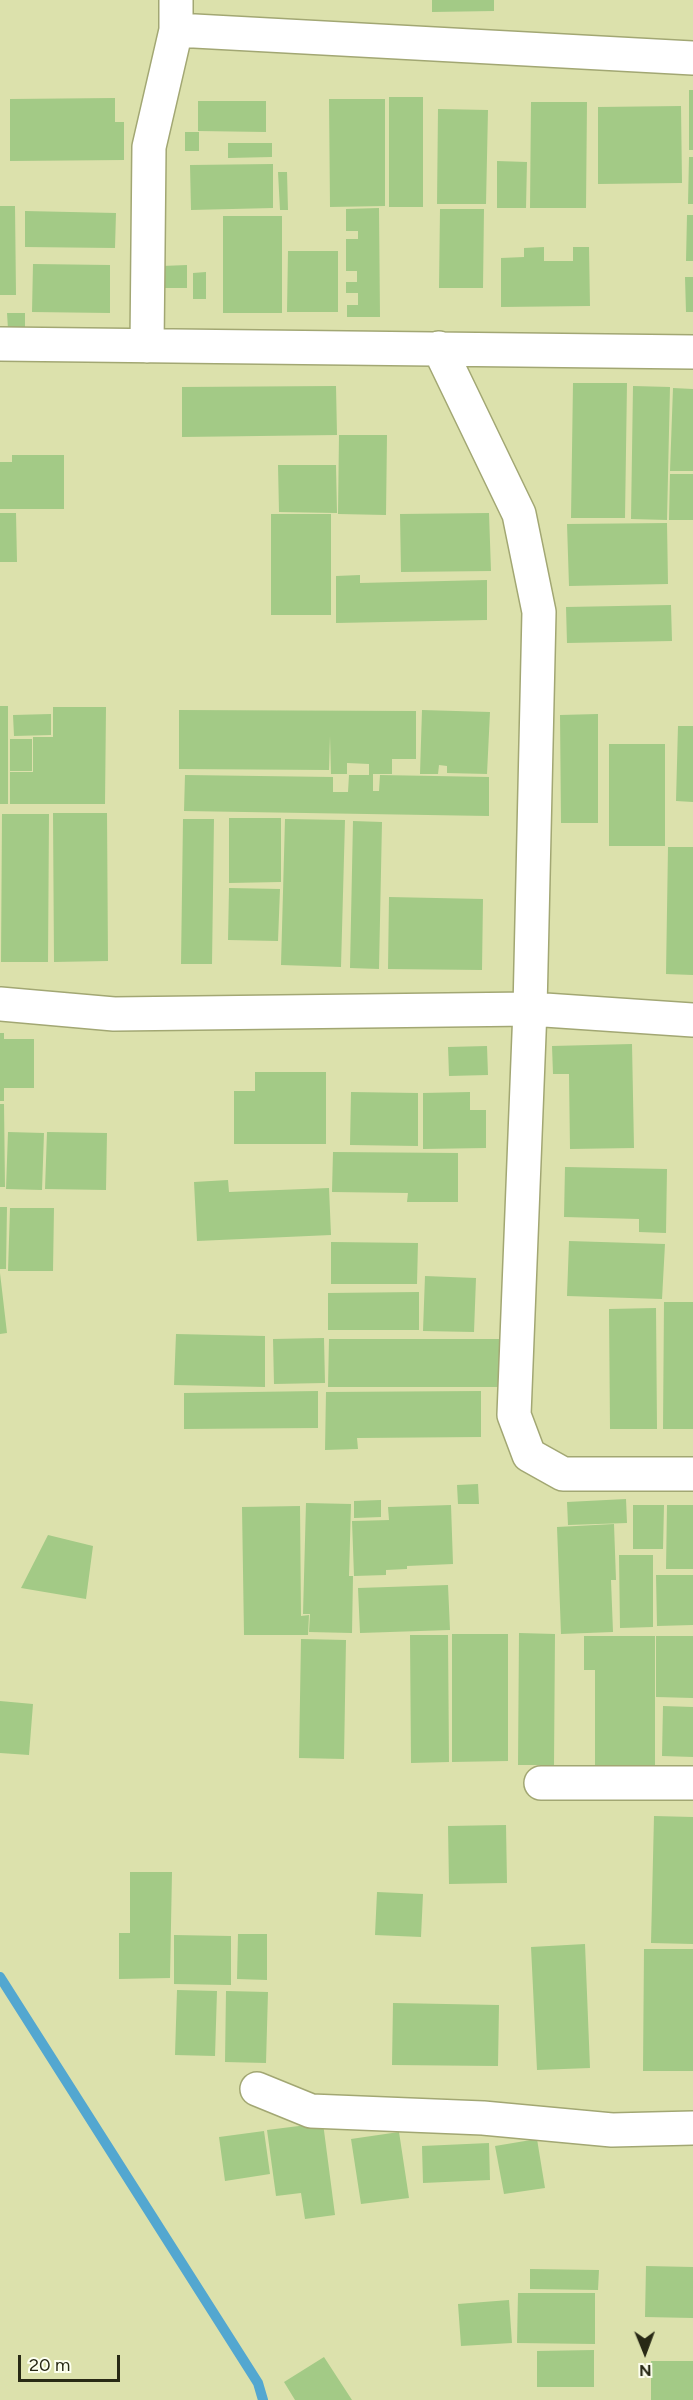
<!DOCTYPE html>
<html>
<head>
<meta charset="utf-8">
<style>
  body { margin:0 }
  #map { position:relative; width:693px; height:2400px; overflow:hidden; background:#dce1ac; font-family:Figtree,sans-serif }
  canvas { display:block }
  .north { position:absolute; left:615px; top:2322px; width:60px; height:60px; -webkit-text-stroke:4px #fdffef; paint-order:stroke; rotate:179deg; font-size:16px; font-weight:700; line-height:24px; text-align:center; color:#282915 }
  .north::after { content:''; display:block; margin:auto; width:21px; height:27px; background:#282915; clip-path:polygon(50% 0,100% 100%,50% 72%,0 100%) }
  .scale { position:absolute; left:18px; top:2355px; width:102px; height:27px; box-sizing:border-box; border:3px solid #282915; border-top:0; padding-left:8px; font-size:18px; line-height:21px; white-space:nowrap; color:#282915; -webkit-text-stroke:4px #fdffef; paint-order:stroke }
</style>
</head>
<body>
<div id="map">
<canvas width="693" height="2400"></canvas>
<div class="north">N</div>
<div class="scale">20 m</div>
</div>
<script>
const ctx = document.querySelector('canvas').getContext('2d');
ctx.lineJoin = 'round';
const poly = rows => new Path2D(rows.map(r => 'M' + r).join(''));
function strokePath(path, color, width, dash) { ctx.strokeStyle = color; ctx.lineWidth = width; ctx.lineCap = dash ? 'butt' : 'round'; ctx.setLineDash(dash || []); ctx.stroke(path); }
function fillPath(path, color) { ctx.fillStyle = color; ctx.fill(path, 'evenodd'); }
const stream = poly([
  [0,1977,258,2383,263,2400]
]);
const building = poly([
  [432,0,494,0,494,11,432,12],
  [689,90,693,90,693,150,689,150],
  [389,97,423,97,423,207,389,207],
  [115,98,115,122,124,122,124,160,10,161,10,99],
  [329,99,385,99,385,206,330,207],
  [198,101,266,101,266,132,198,131],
  [531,102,587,102,586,208,530,208],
  [681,106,682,183,598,184,598,107],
  [438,109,488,110,486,204,437,204],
  [185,132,199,132,199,151,185,151],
  [228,143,272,143,272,157,228,158],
  [689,157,693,157,693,204,688,204],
  [497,161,527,162,526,208,497,208],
  [273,164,273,208,191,210,190,165],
  [278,172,287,172,288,210,280,210],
  [0,206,15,206,16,295,0,295],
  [379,208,380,317,347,317,347,305,358,305,358,293,346,293,346,282,357,282,357,271,346,271,346,239,358,239,358,231,346,231,346,209],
  [440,209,484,209,483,288,439,288],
  [25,211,116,213,115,248,25,247],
  [687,215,693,215,693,261,686,261],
  [223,216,282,216,282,313,223,313],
  [544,247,544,261,573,261,573,247,589,247,590,306,501,307,501,258,524,257,524,248],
  [288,251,338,251,338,312,287,312],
  [33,264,110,265,110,313,32,312],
  [187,265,187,288,162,288,162,266],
  [206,272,206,299,193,299,193,273],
  [685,277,693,277,693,312,686,312],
  [7,313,25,313,25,330,8,329],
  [573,383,627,383,625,518,571,518],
  [336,386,337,435,182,437,182,387],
  [633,386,670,387,667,520,631,519],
  [673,388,693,389,693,471,670,471],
  [339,435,387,435,386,515,338,514],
  [12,455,64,455,64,509,0,509,0,462,12,462],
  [278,465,336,465,337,513,279,512],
  [670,474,693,474,693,520,669,520],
  [0,513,16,513,17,562,0,562],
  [489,513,491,571,401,572,400,514],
  [271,514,331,514,331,615,271,615],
  [667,523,668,584,569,586,567,524],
  [360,575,360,583,487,580,487,620,336,623,336,576],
  [671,605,672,641,567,643,566,607],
  [0,706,8,706,8,804,0,804],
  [53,707,106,707,105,804,10,804,10,772,33,772,33,737,53,737],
  [179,710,416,711,416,759,392,759,392,774,373,774,373,791,379,791,380,775,489,777,489,816,184,811,185,775,333,777,333,792,348,792,349,775,369,775,369,764,347,763,347,774,331,774,330,736,329,770,179,769],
  [422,710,490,712,487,774,447,773,447,766,439,765,438,774,420,774],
  [51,714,51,735,14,736,13,715],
  [598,714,598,823,561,823,560,715],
  [678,726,693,726,693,802,676,801],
  [10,739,32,739,32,771,10,771],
  [609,744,665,744,665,846,609,846],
  [53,813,107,813,108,961,54,962],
  [2,814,49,814,48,962,1,962],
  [229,818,281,818,281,882,229,883],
  [183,819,214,819,212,964,181,964],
  [285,819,345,820,341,967,281,965],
  [353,821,382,822,379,969,350,968],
  [668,847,693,847,693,975,666,974],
  [229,888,280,889,278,941,228,940],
  [389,897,483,899,482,970,388,969],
  [0,1033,4,1033,4,1039,34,1039,34,1088,4,1088,4,1101,0,1101],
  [632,1044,634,1148,570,1149,569,1074,553,1074,552,1046],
  [487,1046,488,1075,449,1076,448,1047],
  [255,1072,326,1072,326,1144,234,1144,234,1091,255,1091],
  [351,1092,418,1093,418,1146,350,1145],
  [470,1092,470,1110,486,1110,486,1148,423,1149,423,1093],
  [0,1104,4,1104,5,1187,0,1187],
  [8,1132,44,1133,42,1190,6,1189],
  [47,1132,107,1133,106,1190,45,1189],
  [333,1152,458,1153,458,1202,407,1202,408,1193,332,1192],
  [565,1167,667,1169,666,1233,639,1232,639,1219,564,1217],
  [228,1180,229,1192,329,1188,331,1235,197,1241,194,1182],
  [0,1207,7,1207,6,1269,0,1269],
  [10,1208,54,1208,53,1271,8,1271],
  [569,1241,665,1244,662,1299,567,1296],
  [331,1242,418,1243,417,1284,331,1284],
  [0,1273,7,1333,0,1334],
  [425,1276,476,1278,474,1332,423,1331],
  [419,1292,419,1330,328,1330,328,1293],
  [664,1302,693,1302,693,1429,663,1429],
  [656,1308,657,1429,610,1429,609,1309],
  [176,1334,265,1336,265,1387,174,1385],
  [324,1338,325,1383,274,1384,273,1339],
  [329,1339,499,1339,500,1387,328,1387],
  [318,1391,318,1428,184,1429,184,1393],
  [481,1391,481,1437,357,1438,358,1449,325,1450,326,1392],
  [478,1484,479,1504,458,1504,457,1485],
  [626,1499,627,1523,568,1525,567,1502],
  [381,1500,381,1517,354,1518,354,1501],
  [306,1503,351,1504,349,1576,353,1576,352,1633,309,1632,310,1614,303,1614],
  [451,1505,453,1564,407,1566,407,1569,386,1570,386,1575,354,1576,352,1521,389,1520,388,1507],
  [633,1505,664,1505,663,1549,633,1549],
  [667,1505,693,1505,693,1569,666,1569],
  [300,1506,301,1616,309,1615,308,1635,244,1635,242,1507],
  [614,1524,616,1580,611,1580,613,1632,561,1634,557,1527],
  [48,1535,93,1546,86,1599,21,1588],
  [619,1555,653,1555,653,1627,620,1628],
  [656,1575,693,1575,693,1625,657,1626],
  [448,1585,450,1630,360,1633,358,1588],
  [519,1633,555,1634,554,1765,518,1765],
  [452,1634,508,1634,508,1761,452,1762],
  [410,1635,448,1635,449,1762,411,1763],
  [584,1636,655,1636,655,1766,595,1766,595,1670,584,1670],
  [656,1636,693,1636,693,1698,656,1697],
  [301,1639,346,1640,344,1759,299,1758],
  [0,1701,33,1704,29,1755,0,1753],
  [663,1706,693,1707,693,1757,662,1756],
  [654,1816,693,1817,693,1944,651,1943],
  [506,1825,507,1883,449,1884,448,1826],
  [130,1872,172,1872,170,1978,119,1979,119,1933,130,1933],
  [377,1892,423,1894,421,1937,375,1935],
  [238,1934,267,1934,267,1980,237,1979],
  [174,1935,231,1936,231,1985,174,1984],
  [585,1944,590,2068,537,2070,531,1947],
  [644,1949,693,1949,693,2071,643,2071],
  [177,1990,217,1991,215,2056,175,2055],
  [226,1991,268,1992,266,2063,225,2062],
  [393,2003,499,2005,498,2066,392,2065],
  [323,2123,335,2215,305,2219,301,2193,276,2196,267,2130],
  [264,2131,270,2174,225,2181,219,2137],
  [399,2132,409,2198,361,2204,351,2139],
  [537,2139,545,2188,504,2194,495,2146],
  [489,2143,490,2180,423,2183,422,2146],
  [646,2266,693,2267,693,2318,645,2317],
  [530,2269,599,2270,598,2290,530,2289],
  [518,2293,595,2293,595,2344,517,2343],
  [509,2300,512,2343,461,2346,458,2304],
  [594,2350,594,2387,537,2387,537,2351],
  [324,2357,352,2400,295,2400,284,2382],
  [651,2361,693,2361,693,2400,651,2400]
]);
const minor = poly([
  [176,0,176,30,693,58],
  [0,344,693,352],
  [147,346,149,147,176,30],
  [439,348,519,514,539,612,530,1009,514,1415,529,1455,563,1474,693,1474],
  [0,1004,114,1014,530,1009,693,1020],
  [541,1783,693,1783],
  [257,2089,311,2111,483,2118,612,2130,693,2128]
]);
strokePath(stream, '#53a7d0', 10);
fillPath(building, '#a3ca86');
strokePath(minor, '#a2a773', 36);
strokePath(minor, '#fff', 33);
</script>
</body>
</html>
